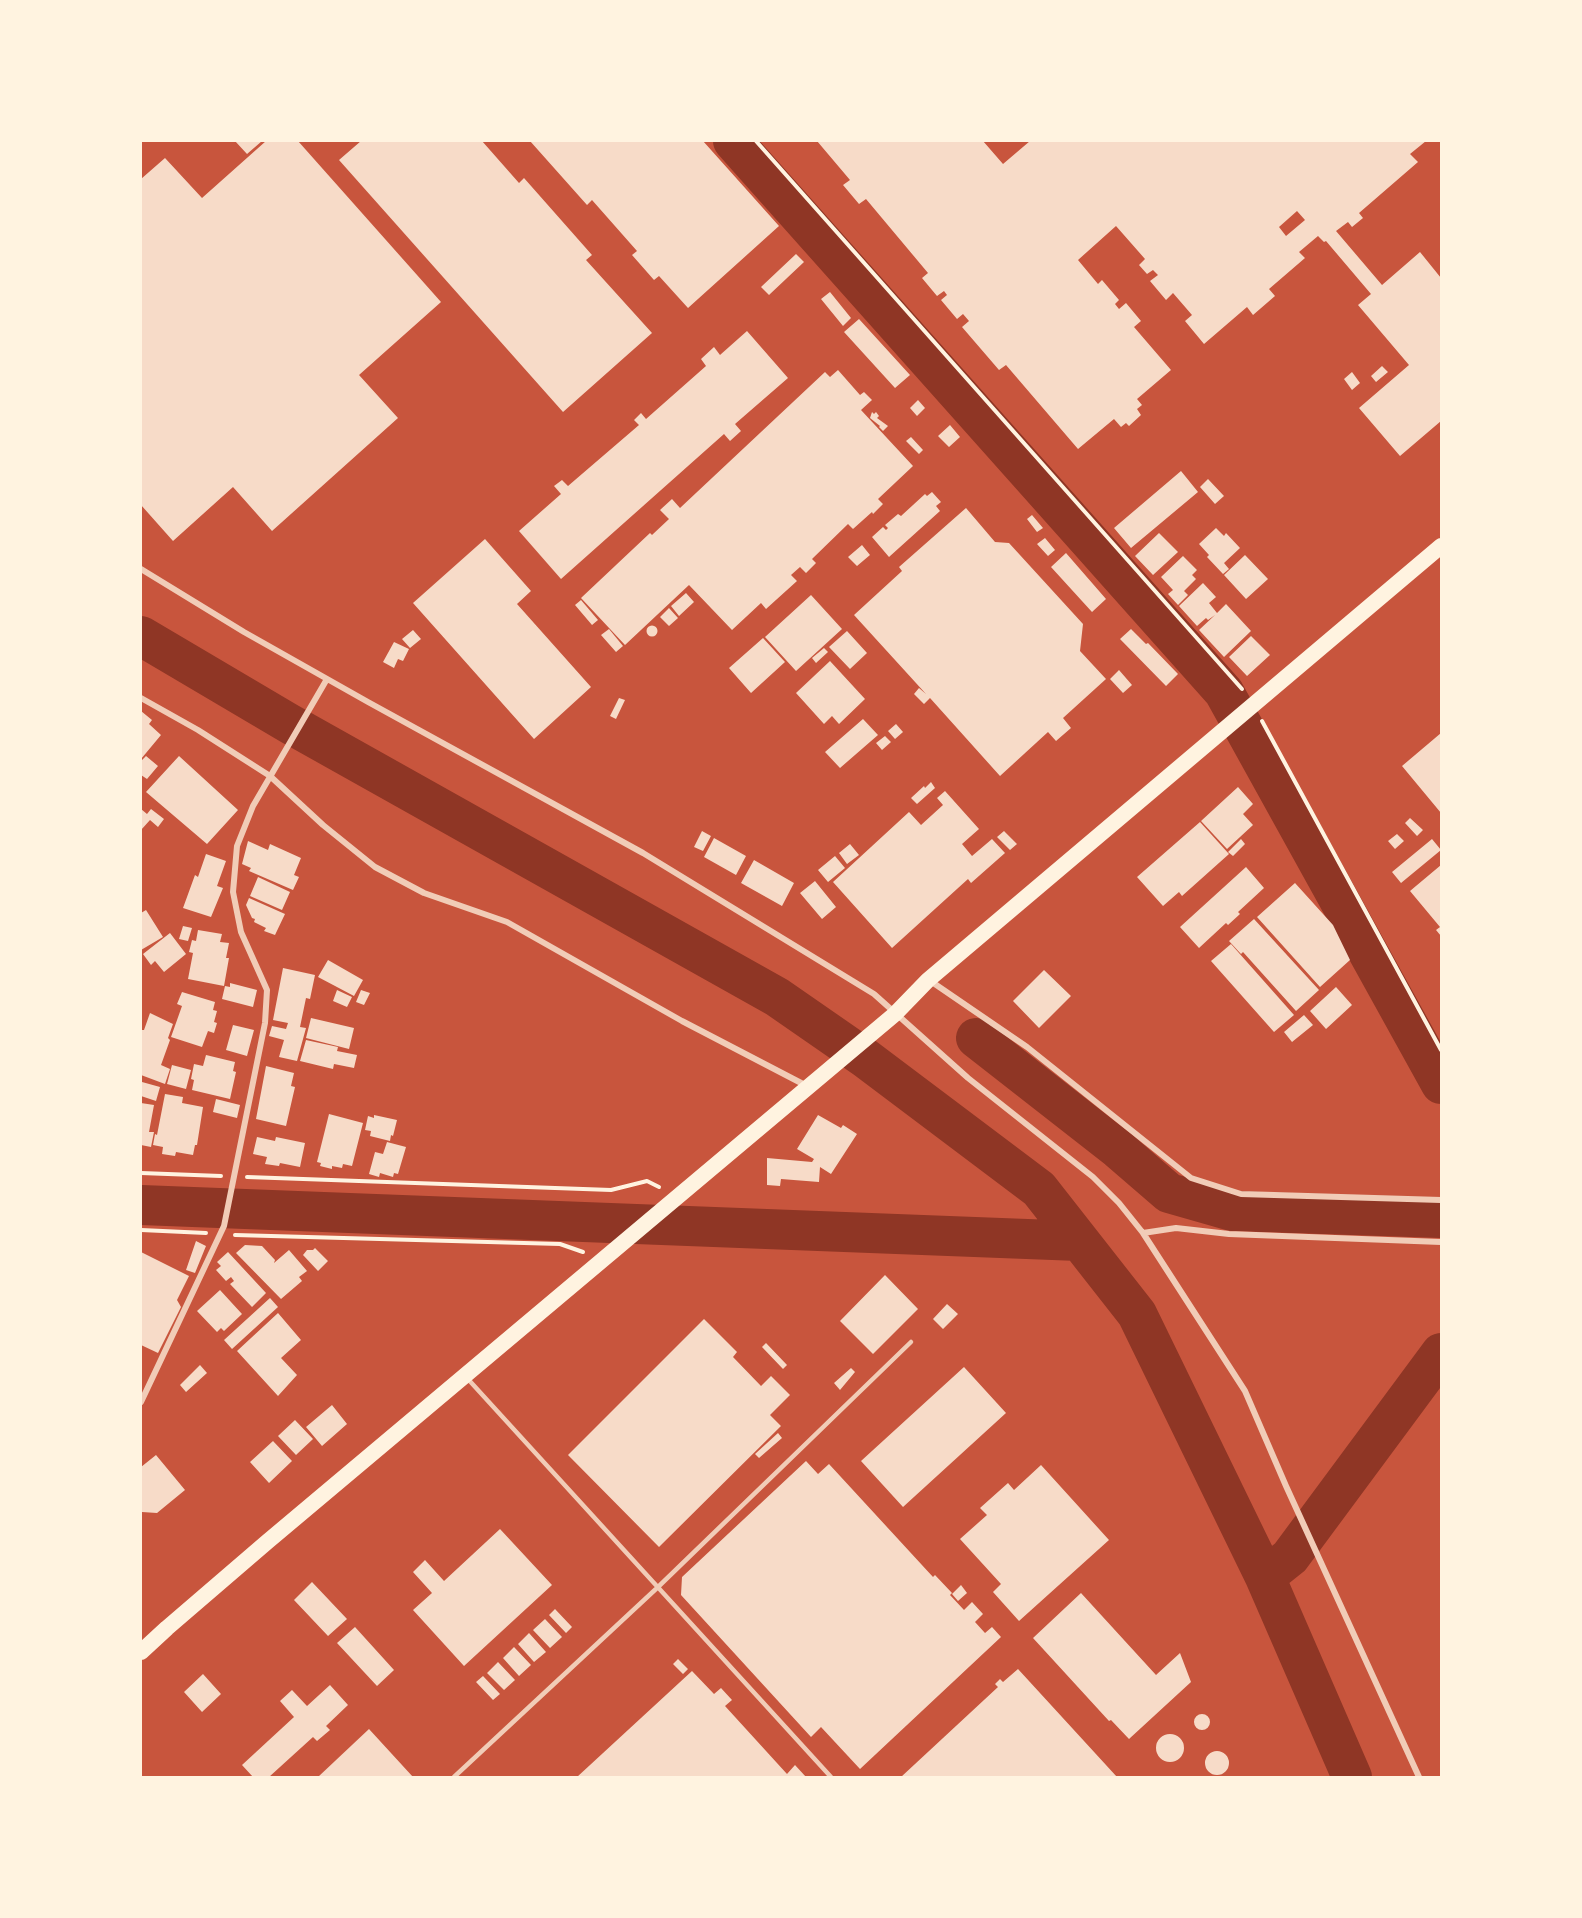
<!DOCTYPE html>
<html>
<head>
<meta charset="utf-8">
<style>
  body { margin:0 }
  #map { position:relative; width:1582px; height:1918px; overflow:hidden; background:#c8553d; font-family:"Zilla Slab",serif }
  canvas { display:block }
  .frame { position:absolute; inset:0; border:142px solid #fff3e0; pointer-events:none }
</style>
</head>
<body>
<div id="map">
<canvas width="1582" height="1918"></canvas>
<div class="frame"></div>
</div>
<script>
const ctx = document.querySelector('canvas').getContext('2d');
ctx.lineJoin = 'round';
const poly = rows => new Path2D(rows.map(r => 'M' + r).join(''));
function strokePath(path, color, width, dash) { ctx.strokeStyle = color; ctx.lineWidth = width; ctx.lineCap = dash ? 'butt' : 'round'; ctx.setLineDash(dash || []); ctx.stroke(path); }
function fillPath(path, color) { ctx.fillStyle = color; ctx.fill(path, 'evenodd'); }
const river = poly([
  [733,141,1224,692,1441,1084],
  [141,636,290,724,777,997,865,1058,1039,1189,1137,1314,1265,1577,1352,1777],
  [976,1038,1118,1149,1169,1193,1232,1211,1441,1218],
  [141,1205,1079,1241],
  [1265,1577,1290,1557,1441,1353]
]);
const building = poly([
  [235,141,262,141,247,154],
  [266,141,298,141,441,302,359,375,398,418,272,531,233,487,173,541,141,505,141,179,165,158,202,198],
  [361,141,482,141,519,183,524,178,592,255,586,260,652,333,563,412,339,160],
  [530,141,703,141,779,226,688,308,659,276,654,280,632,255,637,251,592,200,587,205],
  [817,141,983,141,1003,164,1030,141,1426,141,1410,154,1418,162,1359,213,1363,218,1352,227,1348,222,1336,231,1382,285,1420,252,1441,278,1441,421,1400,456,1359,408,1409,365,1358,305,1371,294,1326,241,1324,242,1318,236,1299,252,1305,258,1269,289,1275,296,1253,315,1247,307,1204,344,1185,321,1192,315,1173,293,1166,300,1150,281,1158,275,1153,270,1147,274,1139,265,1145,259,1116,226,1078,260,1098,284,1102,280,1119,300,1115,304,1119,309,1126,303,1141,321,1134,327,1171,370,1137,399,1142,405,1137,409,1141,415,1129,426,1126,423,1121,427,1114,419,1078,449,1006,365,999,370,962,327,969,321,963,314,957,319,941,300,947,295,944,291,937,296,922,278,928,273,866,199,859,204,843,185,850,180],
  [1297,211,1305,220,1286,236,1279,227],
  [796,254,804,262,769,295,761,287],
  [830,292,851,318,843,326,821,299],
  [859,319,910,375,895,388,844,332],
  [747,331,788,378,735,424,741,431,730,441,724,434,561,579,519,531,561,494,554,486,562,480,568,486,639,425,634,420,641,413,646,419,706,366,701,359,714,347,720,355],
  [1382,366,1388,372,1376,382,1371,376],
  [838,370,860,395,864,392,872,400,861,410,913,466,878,499,883,504,873,514,872,512,853,529,848,524,812,559,816,563,806,573,800,567,791,575,797,581,766,609,761,603,732,630,689,585,625,645,581,598,650,533,652,535,669,519,660,510,672,499,680,508,825,372,830,377],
  [1352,372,1360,383,1352,390,1344,379],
  [918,400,925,408,917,416,910,408],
  [872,412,874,414,876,412,879,416,877,418,888,426,883,431,879,427,880,426,870,418],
  [950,425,960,437,949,447,938,436],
  [911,437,923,450,919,454,906,441],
  [1181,471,1198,492,1131,548,1114,528],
  [1208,479,1224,496,1215,504,1200,487],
  [932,492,941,502,936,506,940,511,889,557,872,537,883,527,886,530,888,528,885,525,898,514,901,516,925,494,927,496],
  [966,508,995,542,1009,543,1083,624,1080,651,1106,679,1063,718,1071,728,1056,741,1048,732,1000,776,930,698,924,704,914,694,919,688,926,694,854,615,902,571,899,567],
  [1032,515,1043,528,1037,532,1027,519],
  [1216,528,1224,536,1226,533,1240,548,1224,563,1229,569,1223,574,1207,557,1209,555,1199,544],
  [1159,533,1178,552,1153,575,1135,556],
  [1045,538,1055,550,1048,556,1037,544],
  [485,539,531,591,517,604,591,687,534,739,413,603],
  [862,545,870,555,857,566,848,557],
  [1066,553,1106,599,1092,612,1051,567],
  [1245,555,1268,579,1246,599,1224,575],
  [1183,556,1197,570,1192,575,1196,579,1184,591,1188,595,1178,605,1168,594,1173,590,1161,577],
  [1203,583,1216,597,1209,603,1217,613,1226,604,1251,631,1224,657,1199,630,1215,615,1208,620,1206,618,1197,626,1179,606],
  [686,593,694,602,679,616,671,606],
  [811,595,842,629,796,671,765,637],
  [581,600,598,620,592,625,575,605],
  [669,608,678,618,669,626,660,617],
  '646.5 631a5.5 5.5 0 1 1 11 0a5.5 5.5 0 1 1-11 0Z',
  [609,629,623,646,616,652,601,635],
  [1131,629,1146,644,1148,643,1178,674,1166,686,1120,639],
  [413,630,421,639,410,648,402,639],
  [847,631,867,653,850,669,829,647],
  [1251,636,1270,655,1247,676,1229,657],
  [763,638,785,662,751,693,729,668],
  [394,642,409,649,403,661,398,659,394,668,383,662],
  [824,648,828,652,816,663,812,658],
  [830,661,865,699,839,724,832,716,824,724,796,693],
  [1119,670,1132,685,1123,693,1110,679],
  [619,698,625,700,616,719,610,716],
  [141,711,152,720,149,724,161,735,141,759],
  [863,719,878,735,840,768,825,752],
  [896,724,903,732,895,739,888,731],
  [1441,733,1441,813,1402,766],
  [885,736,891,742,882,750,876,743],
  [146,756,158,766,147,779,141,775,141,761],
  [179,756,238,810,207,844,146,792],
  [931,782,935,788,917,804,911,798,924,786,925,788],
  [1238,787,1253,804,1243,814,1253,825,1227,849,1201,821],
  [945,791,979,829,962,844,972,856,992,839,1005,853,971,883,968,879,892,948,833,882,909,812,921,825,943,805,937,798],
  [141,809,147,814,151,809,164,819,158,827,150,820,141,830],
  [1410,818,1423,830,1417,836,1405,823],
  [1200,822,1229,854,1182,896,1179,892,1163,906,1137,877],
  [702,831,711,836,703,851,694,847],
  [1004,831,1017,844,1010,850,997,837],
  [1397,834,1404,841,1395,849,1388,841],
  [714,838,746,856,736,875,704,857],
  [1241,839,1245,844,1233,856,1228,852],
  [1432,839,1441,850,1401,883,1392,872],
  [248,841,268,850,270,844,301,858,294,875,299,877,293,890,249,871,251,868,242,864],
  [850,844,859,855,847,864,839,853],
  [206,854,226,861,217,886,223,888,211,917,183,908,195,875,198,877],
  [835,856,845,868,828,882,818,870],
  [754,860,794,883,782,906,741,883],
  [1441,865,1441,936,1436,930,1440,927,1410,891],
  [1246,867,1264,888,1238,912,1240,914,1228,925,1226,923,1199,948,1180,927],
  [258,877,290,892,282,910,250,896],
  [815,881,836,907,822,919,800,893],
  [1295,883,1333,925,1350,960,1320,987,1257,917],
  [249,898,285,914,275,935,264,931,266,928,254,922,255,919,252,918,246,905],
  [146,910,163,937,141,950,141,913],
  [1254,919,1319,990,1296,1011,1243,952,1241,954,1229,941],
  [183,926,192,928,188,941,179,939],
  [198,930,222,934,220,942,229,943,226,958,229,958,224,986,188,979,193,953,189,952,192,940,196,941],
  [170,933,186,954,164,972,155,961,151,965,143,954],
  [1231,944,1294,1015,1274,1032,1211,961],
  [328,960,363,980,354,996,318,977],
  [283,968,315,975,310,999,306,998,300,1027,306,1028,297,1061,279,1057,284,1040,269,1036,272,1026,286,1029,288,1023,273,1020],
  [1044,970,1071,996,1039,1028,1013,1001],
  [230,983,257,990,253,1007,222,999,225,986,230,987],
  [1336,987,1352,1005,1326,1029,1310,1011],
  [337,990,352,997,347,1007,333,1001],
  [361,990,370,993,364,1005,356,1002],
  [182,992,215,1002,213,1010,217,1011,214,1022,217,1023,214,1033,208,1031,202,1047,171,1037,182,1006,177,1004],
  [150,1013,173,1024,168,1038,170,1040,161,1065,170,1069,165,1084,141,1075,141,1030,144,1030],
  [1304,1015,1313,1025,1292,1042,1284,1032],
  [311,1018,354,1028,349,1049,306,1038],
  [233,1025,254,1030,247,1056,226,1050],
  [306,1040,338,1047,337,1051,357,1055,354,1068,334,1064,333,1069,300,1061],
  [206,1055,235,1062,233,1071,236,1072,230,1099,192,1090,194,1080,191,1079,194,1064,203,1066],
  [172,1065,191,1070,186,1089,167,1084],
  [266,1066,294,1073,291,1086,295,1087,286,1126,256,1119],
  [142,1082,160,1087,156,1101,141,1096],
  [165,1094,183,1097,182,1103,203,1107,197,1145,195,1145,193,1155,176,1152,175,1156,162,1154,163,1147,153,1145,155,1134,157,1135],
  [216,1099,240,1105,237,1118,213,1112],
  [141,1103,154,1105,149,1132,154,1132,151,1147,141,1145],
  [329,1114,363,1123,352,1166,343,1164,342,1168,332,1166,332,1169,320,1166,321,1163,317,1162],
  [374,1115,397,1120,393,1136,391,1135,390,1141,370,1136,371,1131,365,1130,368,1116,374,1118],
  [818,1115,841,1128,843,1125,857,1134,831,1174,820,1167,819,1182,781,1179,780,1186,767,1185,767,1158,812,1162,814,1159,797,1149],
  [257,1137,275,1141,276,1137,305,1143,300,1167,280,1163,279,1166,265,1164,267,1157,253,1154],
  [387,1142,406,1147,398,1174,394,1173,393,1177,380,1173,379,1177,369,1174,375,1152,383,1154],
  [196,1241,206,1246,195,1273,186,1270],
  [245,1245,262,1246,275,1260,274,1263,289,1250,307,1271,299,1277,302,1281,281,1299,236,1253],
  [315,1248,328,1261,318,1271,303,1255,307,1250,313,1250],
  [141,1252,189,1276,177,1300,181,1307,158,1353,141,1345],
  [228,1252,266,1293,252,1307,230,1284,234,1281,231,1277,226,1281,216,1270,221,1266,217,1262],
  [885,1275,918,1309,873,1354,840,1321],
  [220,1290,242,1314,224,1331,221,1328,217,1332,197,1311],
  [270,1298,278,1307,232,1349,224,1340],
  [947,1304,958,1314,943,1329,933,1319],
  [278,1313,301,1340,281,1358,297,1375,278,1396,237,1351],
  [704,1319,737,1352,733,1357,761,1386,771,1376,790,1395,770,1415,781,1426,659,1547,568,1455],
  [766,1343,787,1365,783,1369,762,1347],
  [200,1365,207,1373,186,1392,180,1385],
  [964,1367,1006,1413,903,1507,861,1461],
  [851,1368,855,1372,840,1390,834,1383],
  [332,1405,347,1424,322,1446,306,1427],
  [295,1420,313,1439,296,1455,278,1436],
  [778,1433,782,1438,759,1458,755,1454],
  [273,1441,292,1461,269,1483,250,1462],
  [156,1455,185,1490,157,1513,142,1512,141,1467],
  [806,1461,818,1474,829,1464,933,1577,935,1575,952,1593,950,1595,964,1610,972,1602,983,1614,975,1622,985,1633,992,1627,1001,1637,860,1769,821,1727,811,1737,681,1595,682,1577],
  [1041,1465,1109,1540,1019,1621,993,1592,1001,1584,960,1539,987,1515,980,1508,1008,1483,1014,1490],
  [500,1529,552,1585,464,1666,413,1610,432,1593,413,1572,425,1560,444,1581],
  [312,1582,347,1619,328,1636,294,1600],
  [961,1585,967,1593,958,1601,952,1594],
  [1081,1593,1156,1675,1180,1653,1191,1682,1129,1739,1111,1720,1109,1721,1033,1638],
  [555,1609,572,1627,566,1633,549,1615],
  [545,1619,562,1637,550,1648,533,1630],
  [355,1627,394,1670,377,1686,337,1643],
  [529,1633,546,1652,534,1662,518,1644],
  [514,1647,531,1665,519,1676,503,1658],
  [678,1659,688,1669,683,1674,673,1664],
  [498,1662,515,1680,504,1690,487,1673],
  [1018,1669,1117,1777,901,1777,998,1687,995,1684,1000,1679,1003,1682],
  [692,1671,714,1694,721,1688,732,1700,725,1706,787,1774,795,1765,806,1777,577,1777],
  [203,1674,221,1694,202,1712,184,1692],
  [483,1676,500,1694,493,1700,476,1682],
  [330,1685,348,1705,326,1726,330,1730,317,1741,313,1737,269,1777,253,1777,242,1765,294,1717,280,1701,292,1690,307,1706],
  '1194 1722a8 8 0 1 1 16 0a8 8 0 1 1-16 0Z',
  [369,1729,413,1777,318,1777],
  '1156 1748a14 14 0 1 1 28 0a14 14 0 1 1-28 0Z',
  '1205 1763a12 12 0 1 1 24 0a12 12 0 1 1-24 0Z'
]);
const path = poly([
  [756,141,1242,689],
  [1262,721,1441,1050],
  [141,1173,221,1176],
  [247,1177,611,1190,647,1181,659,1187],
  [141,1230,206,1233],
  [235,1235,560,1244,583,1252]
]);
const service = poly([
  [467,1378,831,1777],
  [454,1777,657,1588,911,1342]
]);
const minor = poly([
  [141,569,244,632,368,702,643,853,874,994,968,1078,1093,1177,1119,1203,1143,1233,1176,1228,1229,1234,1441,1242],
  [141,698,198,730,270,776,323,825,375,867,424,893,507,922,682,1021,805,1085],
  [929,980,1027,1047,1191,1178,1241,1194,1441,1200],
  [1143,1233,1245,1391,1286,1486,1419,1777],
  [141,1402,224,1226,265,1023,267,990,241,932,233,892,237,846,253,806,327,679]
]);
const trunk = poly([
  [141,1652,167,1628,267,1542,895,1014,928,980,1441,546]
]);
strokePath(river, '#8f3625', 40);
fillPath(building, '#f7dbc8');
strokePath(path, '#fff3e0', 4);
strokePath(service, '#f1ccb7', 4.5);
strokePath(minor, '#f1ccb7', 6);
strokePath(trunk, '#fff3e0', 16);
</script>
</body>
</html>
